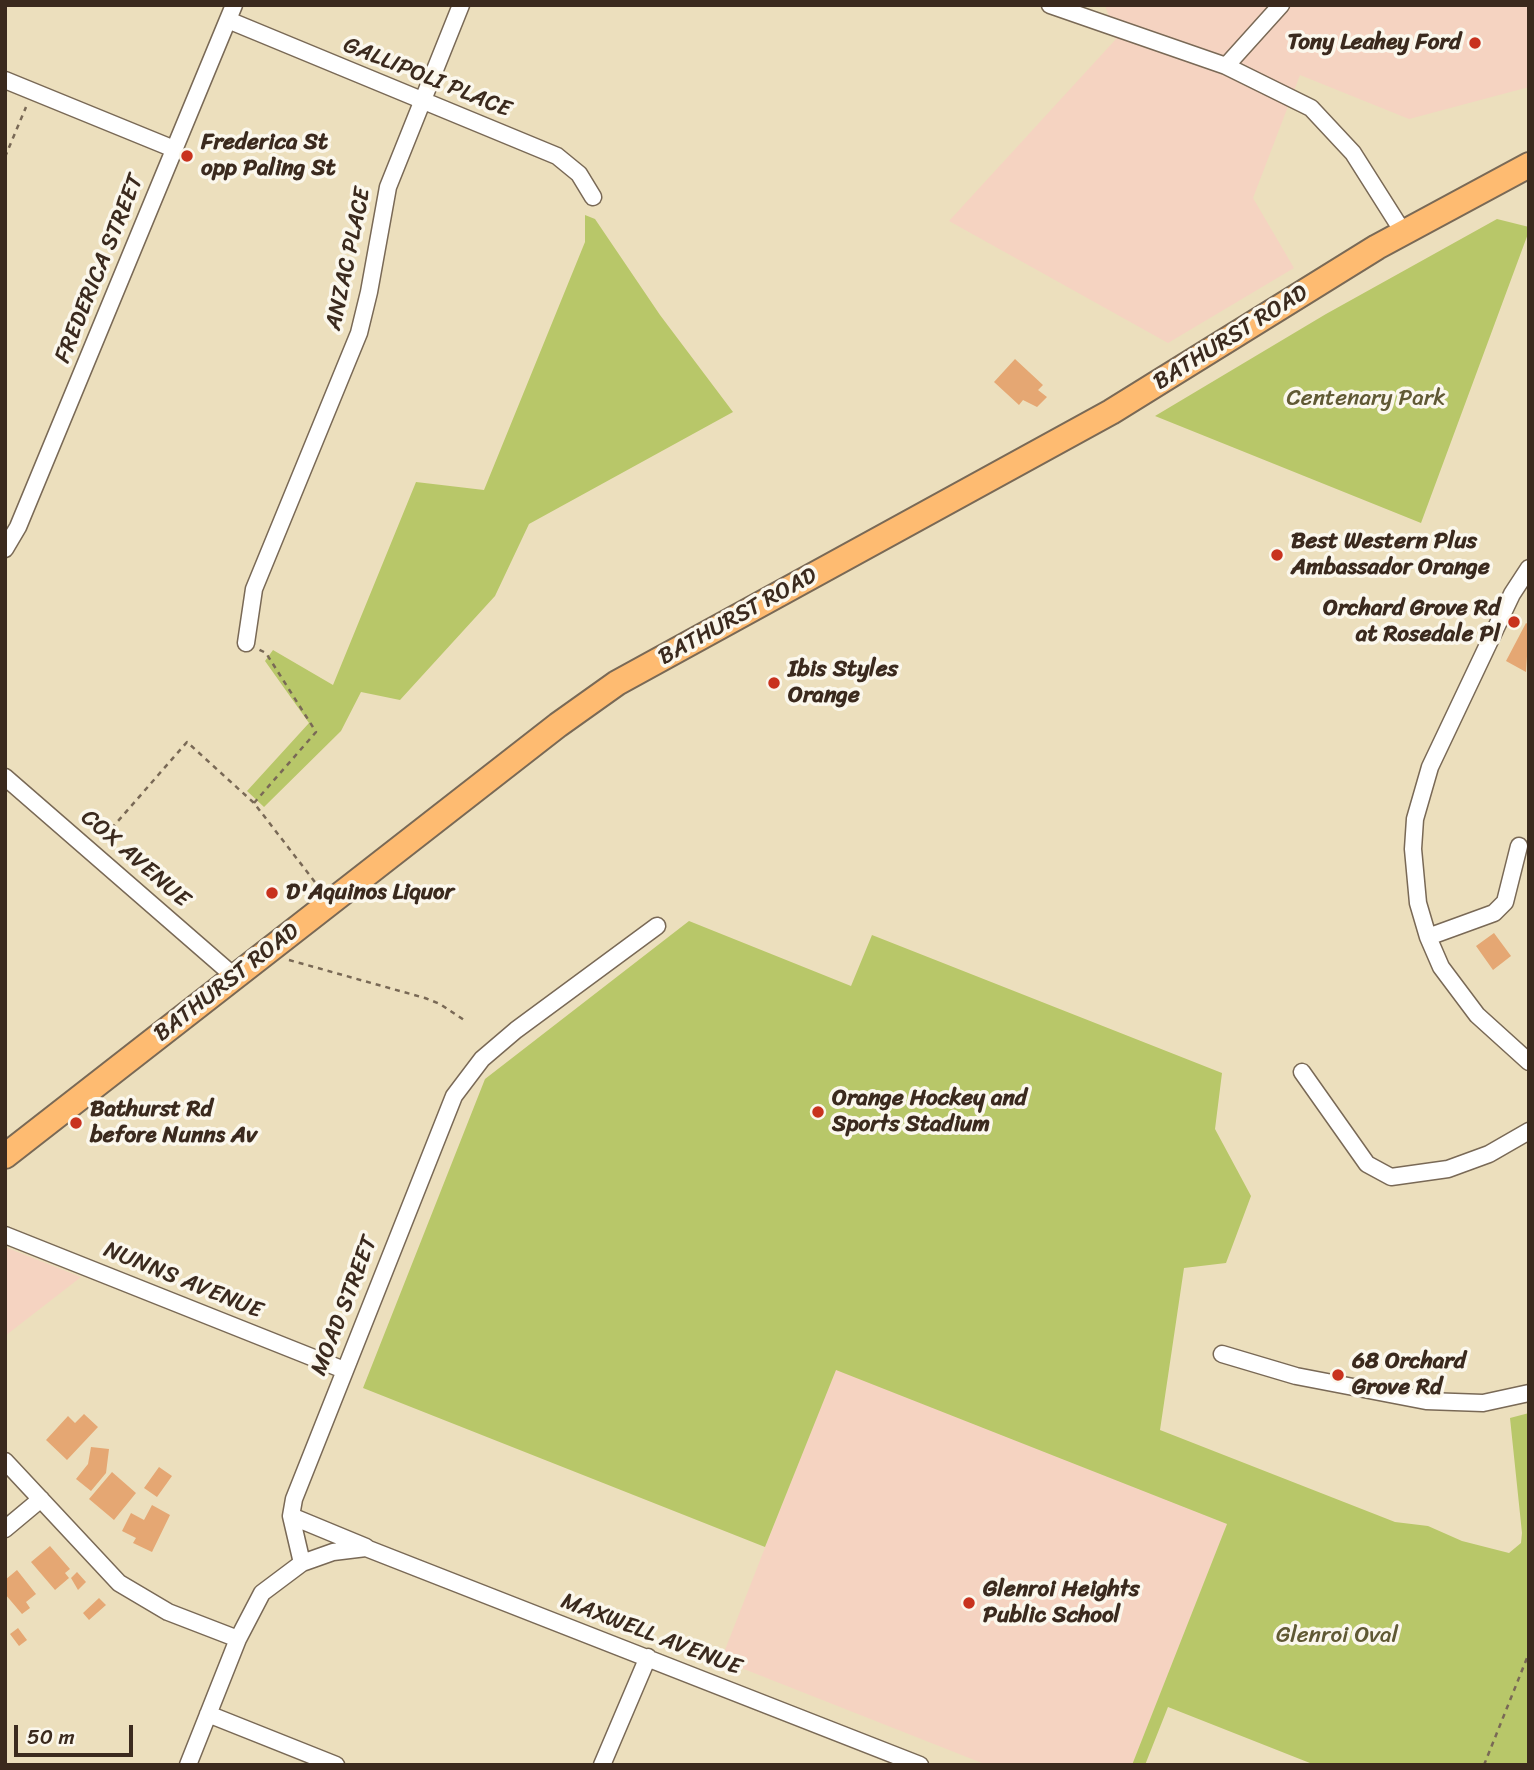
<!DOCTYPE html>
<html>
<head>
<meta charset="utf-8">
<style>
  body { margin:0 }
  #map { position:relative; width:1534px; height:1770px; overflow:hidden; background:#ecdfbd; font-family:Sriracha,sans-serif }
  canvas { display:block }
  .frame { position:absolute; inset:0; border:7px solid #3b2a1e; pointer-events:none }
  .scale { position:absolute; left:14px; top:1725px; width:119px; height:32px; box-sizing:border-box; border:4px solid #3b2a1e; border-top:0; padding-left:9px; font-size:21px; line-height:24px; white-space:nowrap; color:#3b2a1e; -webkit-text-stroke:5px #fbf7ec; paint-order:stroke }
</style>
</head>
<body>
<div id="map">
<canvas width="1534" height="1770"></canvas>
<div class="frame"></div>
<div class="scale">50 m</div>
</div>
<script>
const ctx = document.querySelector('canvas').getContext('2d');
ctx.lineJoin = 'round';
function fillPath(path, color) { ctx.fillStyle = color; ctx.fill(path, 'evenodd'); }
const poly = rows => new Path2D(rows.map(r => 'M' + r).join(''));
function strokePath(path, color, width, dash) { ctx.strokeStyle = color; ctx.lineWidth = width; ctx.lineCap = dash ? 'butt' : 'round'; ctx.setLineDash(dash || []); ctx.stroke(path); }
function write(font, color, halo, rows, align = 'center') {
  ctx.font = font + ' Sriracha,sans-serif'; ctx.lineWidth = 7; ctx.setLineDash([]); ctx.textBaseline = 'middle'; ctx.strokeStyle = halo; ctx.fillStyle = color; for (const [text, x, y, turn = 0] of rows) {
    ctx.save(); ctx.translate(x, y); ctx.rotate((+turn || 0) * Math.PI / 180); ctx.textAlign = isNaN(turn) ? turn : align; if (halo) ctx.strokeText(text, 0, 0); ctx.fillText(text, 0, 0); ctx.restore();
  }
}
const built = poly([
  [1105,5,1529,5,1529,87,1409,119,1300,75,1253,198,1294,268,1168,343,949,221,1116,39],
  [5,1247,81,1277,5,1336],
  [835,1369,1227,1524,1132,1765,987,1765,721,1660]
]);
const green = poly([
  [585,215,595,219,660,315,733,412,529,524,495,596,400,700,361,692,341,731,264,807,247,791,309,723,265,661,273,650,333,685,416,482,484,490,585,242],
  [1497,219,1529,227,1529,231,1421,523,1155,416,1326,314],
  [689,921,851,986,872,935,1222,1073,1215,1129,1251,1196,1226,1263,1184,1268,1160,1430,1395,1522,1428,1526,1462,1541,1509,1553,1521,1543,1522,1533,1510,1418,1529,1413,1529,1765,1315,1765,1168,1707,1145,1765,1132,1765,1227,1524,836,1370,765,1547,363,1388,485,1079]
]);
const building = poly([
  [1015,359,1043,385,1038,390,1047,397,1037,407,1023,400,1019,405,994,382],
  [1526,623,1529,625,1526,672,1506,661],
  [1494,933,1511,956,1493,970,1476,946],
  [84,1414,98,1427,67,1460,46,1440,68,1416,75,1423],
  [91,1447,109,1449,106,1473,91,1491,76,1479,88,1464],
  [159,1467,172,1476,157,1497,144,1488],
  [112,1472,136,1493,114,1520,89,1499],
  [152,1505,170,1515,152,1552,133,1543,136,1538,122,1531,131,1513,144,1520],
  [50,1546,70,1569,65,1573,69,1578,55,1590,31,1562],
  [17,1570,36,1594,26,1602,30,1608,22,1614,5,1594,5,1580],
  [77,1572,86,1582,78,1590,71,1578],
  [99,1598,106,1605,89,1620,83,1613],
  [18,1628,27,1640,19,1646,10,1634]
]);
const path = poly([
  [5,157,26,107],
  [254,803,316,732,266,653,258,649],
  [105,836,187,742,254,803,318,886],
  [289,960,425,998,440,1004,464,1020],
  [1484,1765,1529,1653]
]);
const minor = poly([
  [1050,5,1226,66,1311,108,1353,153,1403,232],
  [228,20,557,156,579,174,593,197],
  [1226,66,1281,5],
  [5,80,174,149],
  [5,549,18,527,234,5],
  [1529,568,1512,594,1430,767,1415,819,1413,849,1418,903,1428,937,1441,967,1477,1015,1529,1062],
  [246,643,254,589,359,333,369,292,388,187,461,5],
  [5,777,235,977],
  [1428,937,1494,913,1505,902,1519,846],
  [1302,1072,1367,1164,1391,1177,1448,1169,1489,1154,1529,1131],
  [5,1235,344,1370],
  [1222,1354,1296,1376,1426,1401,1483,1403,1529,1393],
  [5,1461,119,1583,168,1612,238,1639],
  [291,1516,366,1547],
  [5,1529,41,1499],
  [302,1563,333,1552,366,1548,920,1765],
  [208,1714,336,1765],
  [188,1765,238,1639,262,1593,302,1563,291,1516,294,1499,454,1096,482,1059,516,1030,657,926],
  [602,1765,648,1657]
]);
const highway = poly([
  [5,1156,558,725,617,683,1111,412,1377,247,1529,165]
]);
const markers = [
  [1475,43,7,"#c8321e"],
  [187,156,7,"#c8321e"],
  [1277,555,7,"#c8321e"],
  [1514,622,7,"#c8321e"],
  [774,683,7,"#c8321e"],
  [272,893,7,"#c8321e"],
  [818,1112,7,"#c8321e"],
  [76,1123,7,"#c8321e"],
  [1338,1375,7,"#c8321e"],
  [969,1603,7,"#c8321e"]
];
const poiNames = [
  ["Tony Leahey Ford",1461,43,"right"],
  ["Frederica St",201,143],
  ["opp Paling St",201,169],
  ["Best Western Plus",1291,542],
  ["Ambassador Orange",1291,568],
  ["Orchard Grove Rd",1500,609,"right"],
  ["at Rosedale Pl",1500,635,"right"],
  ["Ibis Styles",788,670],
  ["Orange",788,696],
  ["D'Aquinos Liquor",286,893],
  ["Orange Hockey and",832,1099],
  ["Sports Stadium",832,1125],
  ["Bathurst Rd",90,1110],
  ["before Nunns Av",90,1136],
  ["68 Orchard",1352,1362],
  ["Grove Rd",1352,1388],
  ["Glenroi Heights",983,1590],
  ["Public School",983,1616]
];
const streetNames = [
  ["GALLIPOLI PLACE",427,78,22],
  ["ANZAC PLACE",349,259,-78],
  ["FREDERICA STREET",100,269,-68],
  ["BATHURST ROAD",1231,338,-32],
  ["BATHURST ROAD",738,617,-29],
  ["COX AVENUE",135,859,41],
  ["BATHURST ROAD",227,983,-38],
  ["NUNNS AVENUE",183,1281,22],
  ["MOAD STREET",345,1306,-69],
  ["MAXWELL AVENUE",651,1635,21]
];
const parkNames = [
  ["Centenary Park",1366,399],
  ["Glenroi Oval",1337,1636]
];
fillPath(built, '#f5d3c1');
fillPath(green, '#b8c769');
fillPath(building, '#e5a773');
strokePath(minor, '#796956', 19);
strokePath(highway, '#796956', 28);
strokePath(path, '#796956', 2.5, [5, 5]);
strokePath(minor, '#fff', 16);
strokePath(highway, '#febb71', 24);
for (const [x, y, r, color] of markers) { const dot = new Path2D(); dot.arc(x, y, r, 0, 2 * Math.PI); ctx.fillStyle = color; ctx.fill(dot); strokePath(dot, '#fbf7ec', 2.5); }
write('bold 23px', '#3b2a1e', '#fbf7ec', poiNames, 'left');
write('23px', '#3b2a1e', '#fbf7ec', streetNames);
write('23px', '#605934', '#fbf7ec', parkNames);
</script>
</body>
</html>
